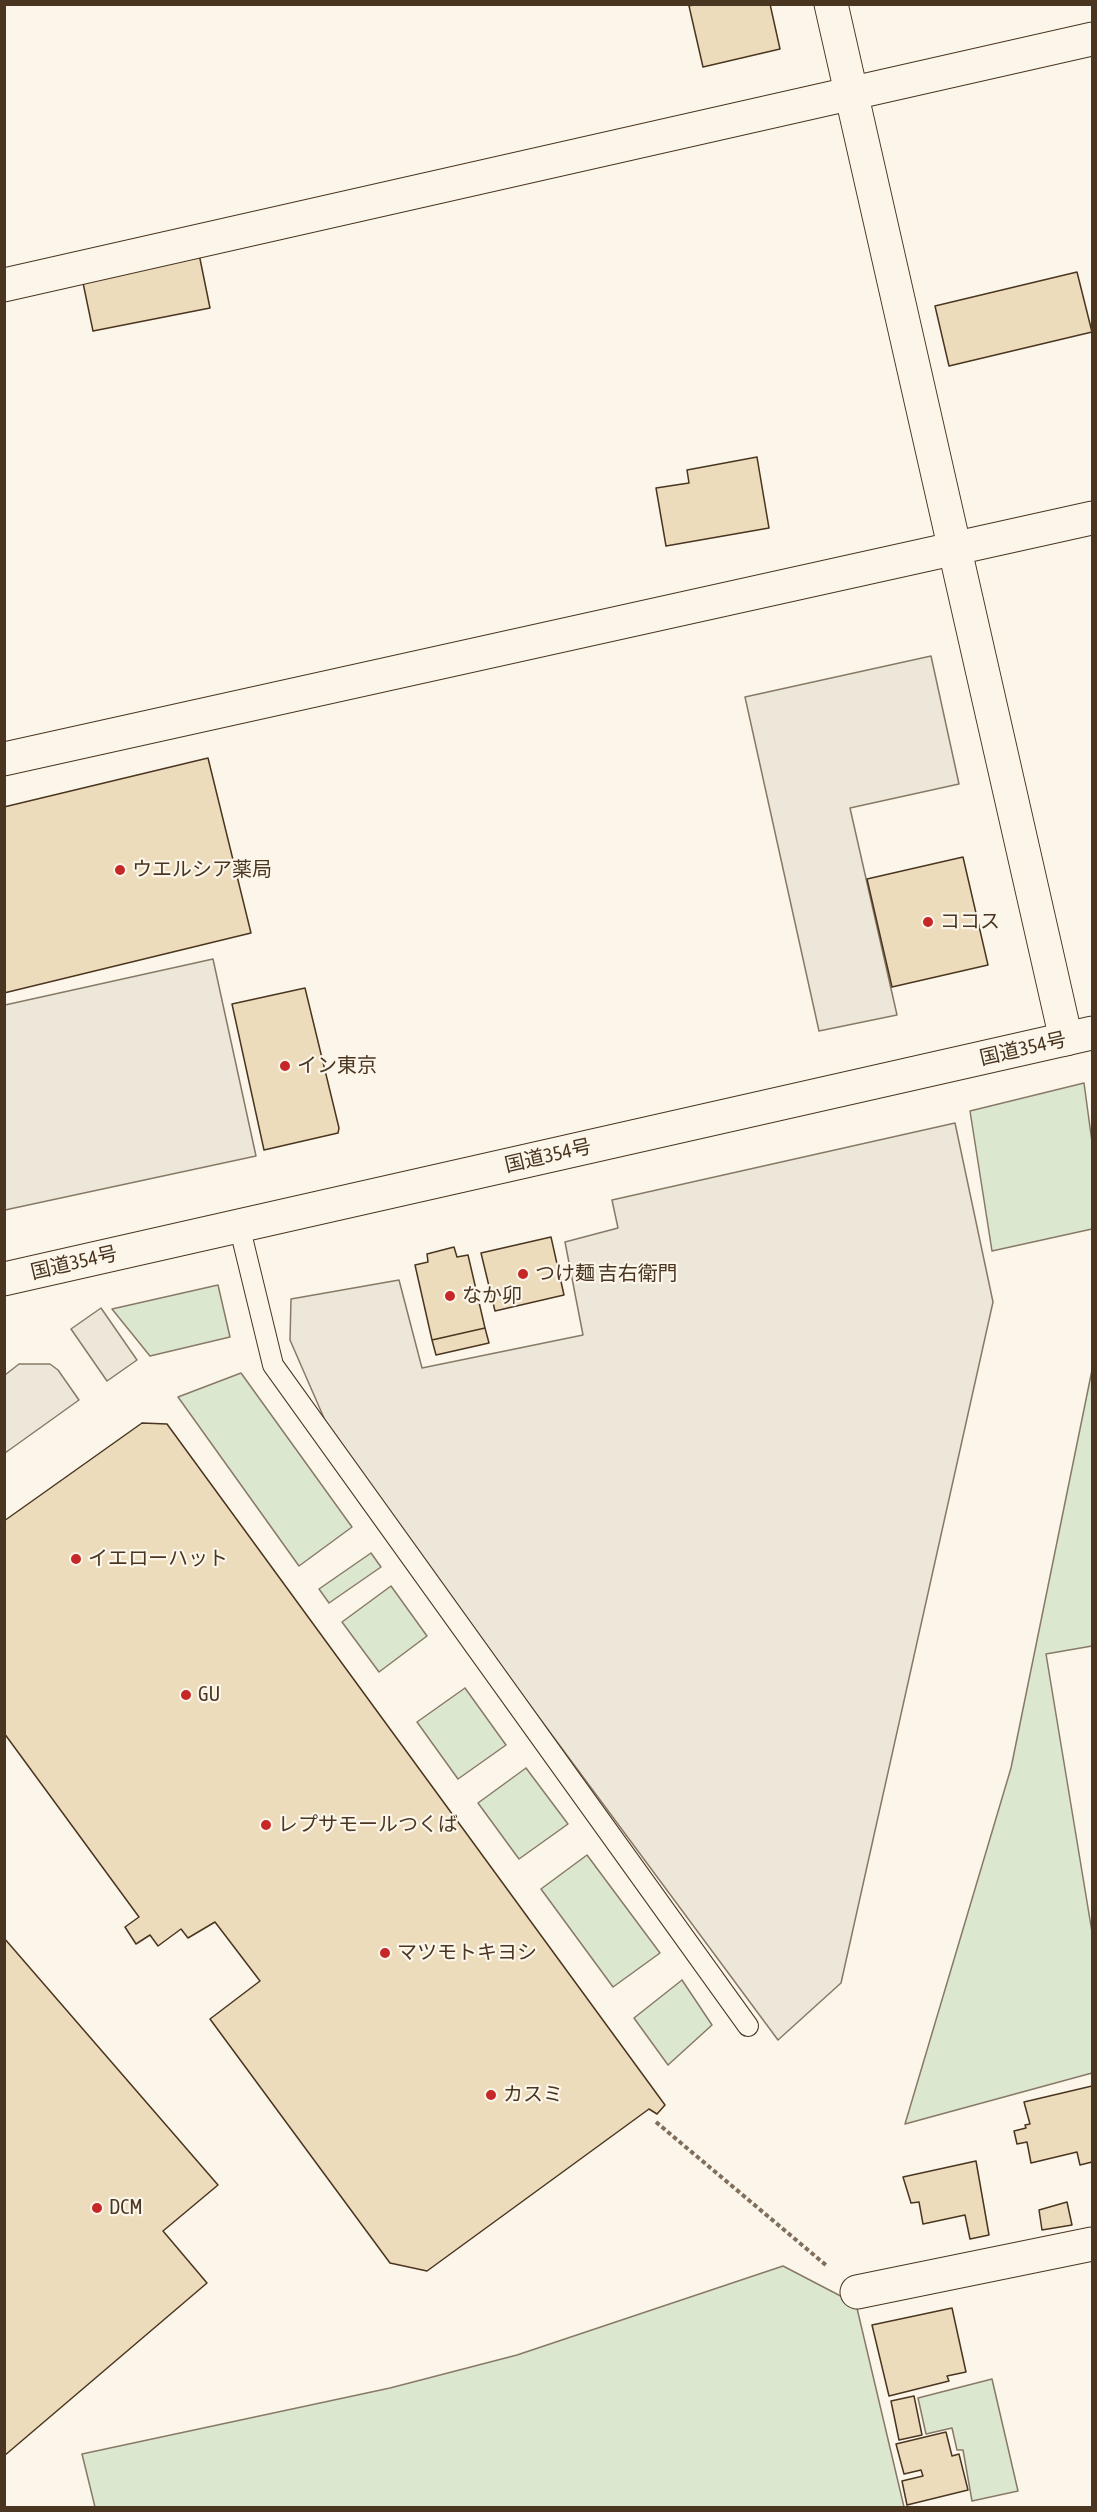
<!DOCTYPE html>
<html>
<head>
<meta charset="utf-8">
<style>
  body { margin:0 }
  #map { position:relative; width:1097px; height:2512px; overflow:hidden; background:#fbf6e9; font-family:"Asap Condensed",sans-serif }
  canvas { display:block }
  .frame { position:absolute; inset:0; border:6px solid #4a3520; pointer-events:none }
</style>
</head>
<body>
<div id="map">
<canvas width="1097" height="2512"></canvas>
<div class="frame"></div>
</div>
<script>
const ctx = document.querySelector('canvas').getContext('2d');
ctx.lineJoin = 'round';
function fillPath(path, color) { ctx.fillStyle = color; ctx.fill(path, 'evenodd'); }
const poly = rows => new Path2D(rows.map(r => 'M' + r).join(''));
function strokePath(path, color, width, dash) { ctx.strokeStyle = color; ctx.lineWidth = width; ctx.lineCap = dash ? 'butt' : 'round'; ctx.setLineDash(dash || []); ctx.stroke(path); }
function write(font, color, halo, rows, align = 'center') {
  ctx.font = font + ' "Asap Condensed","Noto Sans JP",sans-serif'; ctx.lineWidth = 4.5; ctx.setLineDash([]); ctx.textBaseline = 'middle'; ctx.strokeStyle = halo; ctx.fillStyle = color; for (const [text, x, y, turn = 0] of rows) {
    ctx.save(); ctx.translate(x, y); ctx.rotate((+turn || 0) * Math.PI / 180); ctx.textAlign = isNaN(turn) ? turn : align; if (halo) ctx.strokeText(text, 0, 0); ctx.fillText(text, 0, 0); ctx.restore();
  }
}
const green = poly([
  [1084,1083,1092,1142,1092,1229,992,1251,970,1111,1084,1083],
  [218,1285,230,1337,150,1356,112,1309,218,1285],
  [1092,1370,1092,1646,1046,1654,1092,1932,1092,2073,905,2124,1011,1768,1092,1370],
  [241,1373,352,1527,299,1566,178,1397,241,1373],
  [371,1553,381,1567,329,1603,319,1589,371,1553],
  [391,1586,427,1636,379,1672,342,1622,391,1586],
  [465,1688,506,1745,458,1779,417,1722,465,1688],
  [526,1768,568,1824,519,1859,478,1803,526,1768],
  [587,1855,660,1953,613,1987,541,1889,587,1855],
  [682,1980,712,2025,668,2065,634,2018,682,1980],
  [783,2266,856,2304,904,2507,95,2507,82,2454,390,2388,517,2355,783,2266],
  [992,2379,1018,2491,972,2501,963,2450,957,2450,952,2428,926,2434,918,2398,992,2379]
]);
const parking = poly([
  [931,656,959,784,850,808,897,1015,819,1031,745,697,931,656],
  [213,959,256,1156,5,1210,5,1005,213,959],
  [955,1123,993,1302,841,1983,778,2040,334,1441,290,1340,291,1299,399,1280,422,1368,583,1335,565,1242,618,1228,612,1200,955,1123],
  [101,1308,137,1360,107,1381,71,1329,101,1308],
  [19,1364,50,1364,58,1370,79,1400,5,1453,5,1375,19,1364]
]);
const building = poly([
  [696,4,770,4,780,49,703,67,689,6,696,4],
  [199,254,210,308,93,331,82,278,199,254],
  [1077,272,1092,332,949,366,935,306,1077,272],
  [757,457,769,528,666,546,656,488,689,483,687,470,757,457],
  [208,758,251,933,4,993,4,807,208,758],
  [963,857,988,965,892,987,867,879,963,857],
  [305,988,339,1128,338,1133,264,1150,232,1004,305,988],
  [551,1237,564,1295,495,1311,481,1253,551,1237],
  [454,1247,457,1257,468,1255,485,1328,432,1340,415,1265,428,1262,427,1254,454,1247],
  [485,1328,489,1343,436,1355,432,1340,485,1328],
  [142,1423,167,1424,665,2105,657,2114,649,2109,427,2271,390,2263,210,2019,260,1981,215,1922,188,1938,181,1929,158,1946,150,1935,136,1944,125,1927,139,1917,4,1733,4,1521,142,1423],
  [4,1938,218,2185,163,2231,207,2283,4,2456,4,1938],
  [1092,2086,1092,2162,1080,2165,1077,2152,1031,2163,1027,2142,1017,2144,1014,2131,1026,2128,1025,2125,1030,2124,1024,2102,1092,2086],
  [976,2161,989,2235,970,2239,965,2215,923,2224,919,2202,911,2203,903,2177,976,2161],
  [1067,2202,1072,2225,1042,2230,1039,2210,1067,2202],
  [952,2308,966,2372,947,2376,949,2381,889,2396,872,2325,952,2308],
  [914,2396,922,2435,899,2440,891,2401,914,2396],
  [946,2432,952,2456,959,2454,968,2490,907,2505,902,2481,923,2476,921,2470,904,2474,896,2444,946,2432]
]);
const path = poly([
  [656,2122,827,2266]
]);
const service = poly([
  [239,1225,273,1365,748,2026]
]);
const minor = poly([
  [4,285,1092,39],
  [4,759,1092,518],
  [857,2292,1092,2244]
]);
const tertiary = poly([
  [831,4,1066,1039]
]);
const trunk = poly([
  [4,1279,1092,1033]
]);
const markers = [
  [120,870,6,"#c62828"],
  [928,922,6,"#c62828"],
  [285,1066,6,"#c62828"],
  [523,1274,6,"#c62828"],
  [450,1296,6,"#c62828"],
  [76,1559,6,"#c62828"],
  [186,1695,6,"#c62828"],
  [266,1825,6,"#c62828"],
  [385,1953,6,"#c62828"],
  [491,2095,6,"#c62828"],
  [97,2208,6,"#c62828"]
];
const poiNames = [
  ["ウエルシア薬局",132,870],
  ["ココス",940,922],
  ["イン東京",297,1066],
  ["つけ麺 吉右衛門",535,1274],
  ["なか卯",462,1296],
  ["イエローハット",88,1559],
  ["GU",198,1695],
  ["レプサモールつくば",278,1825],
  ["マツモトキヨシ",397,1953],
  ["カスミ",503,2095],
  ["DCM",109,2208]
];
const streetNames = [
  ["国道354号",1023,1049,-13],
  ["国道354号",548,1156,-13],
  ["国道354号",74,1263,-13]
];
fillPath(green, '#dce7d0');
strokePath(green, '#887966', 1.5);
fillPath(parking, '#ede7d9');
strokePath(parking, '#887966', 1.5);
fillPath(building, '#ecdcbc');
strokePath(building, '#4a3520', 1.5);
strokePath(service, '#4a3520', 22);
strokePath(minor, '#4a3520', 35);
strokePath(tertiary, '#4a3520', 35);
strokePath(trunk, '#4a3520', 35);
strokePath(path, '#7f6f5c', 4, [4.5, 3]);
strokePath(service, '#fbf6e9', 20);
strokePath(minor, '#fbf6e9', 33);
strokePath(tertiary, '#fbf6e9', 33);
strokePath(trunk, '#fbf6e9', 33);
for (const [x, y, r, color] of markers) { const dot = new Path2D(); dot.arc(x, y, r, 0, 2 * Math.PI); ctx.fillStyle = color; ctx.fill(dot); strokePath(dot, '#fbf6e9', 2); }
write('20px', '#4a3520', '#fbf6e9', poiNames, 'left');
write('20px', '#4a3520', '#fbf6e9', streetNames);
</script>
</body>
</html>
